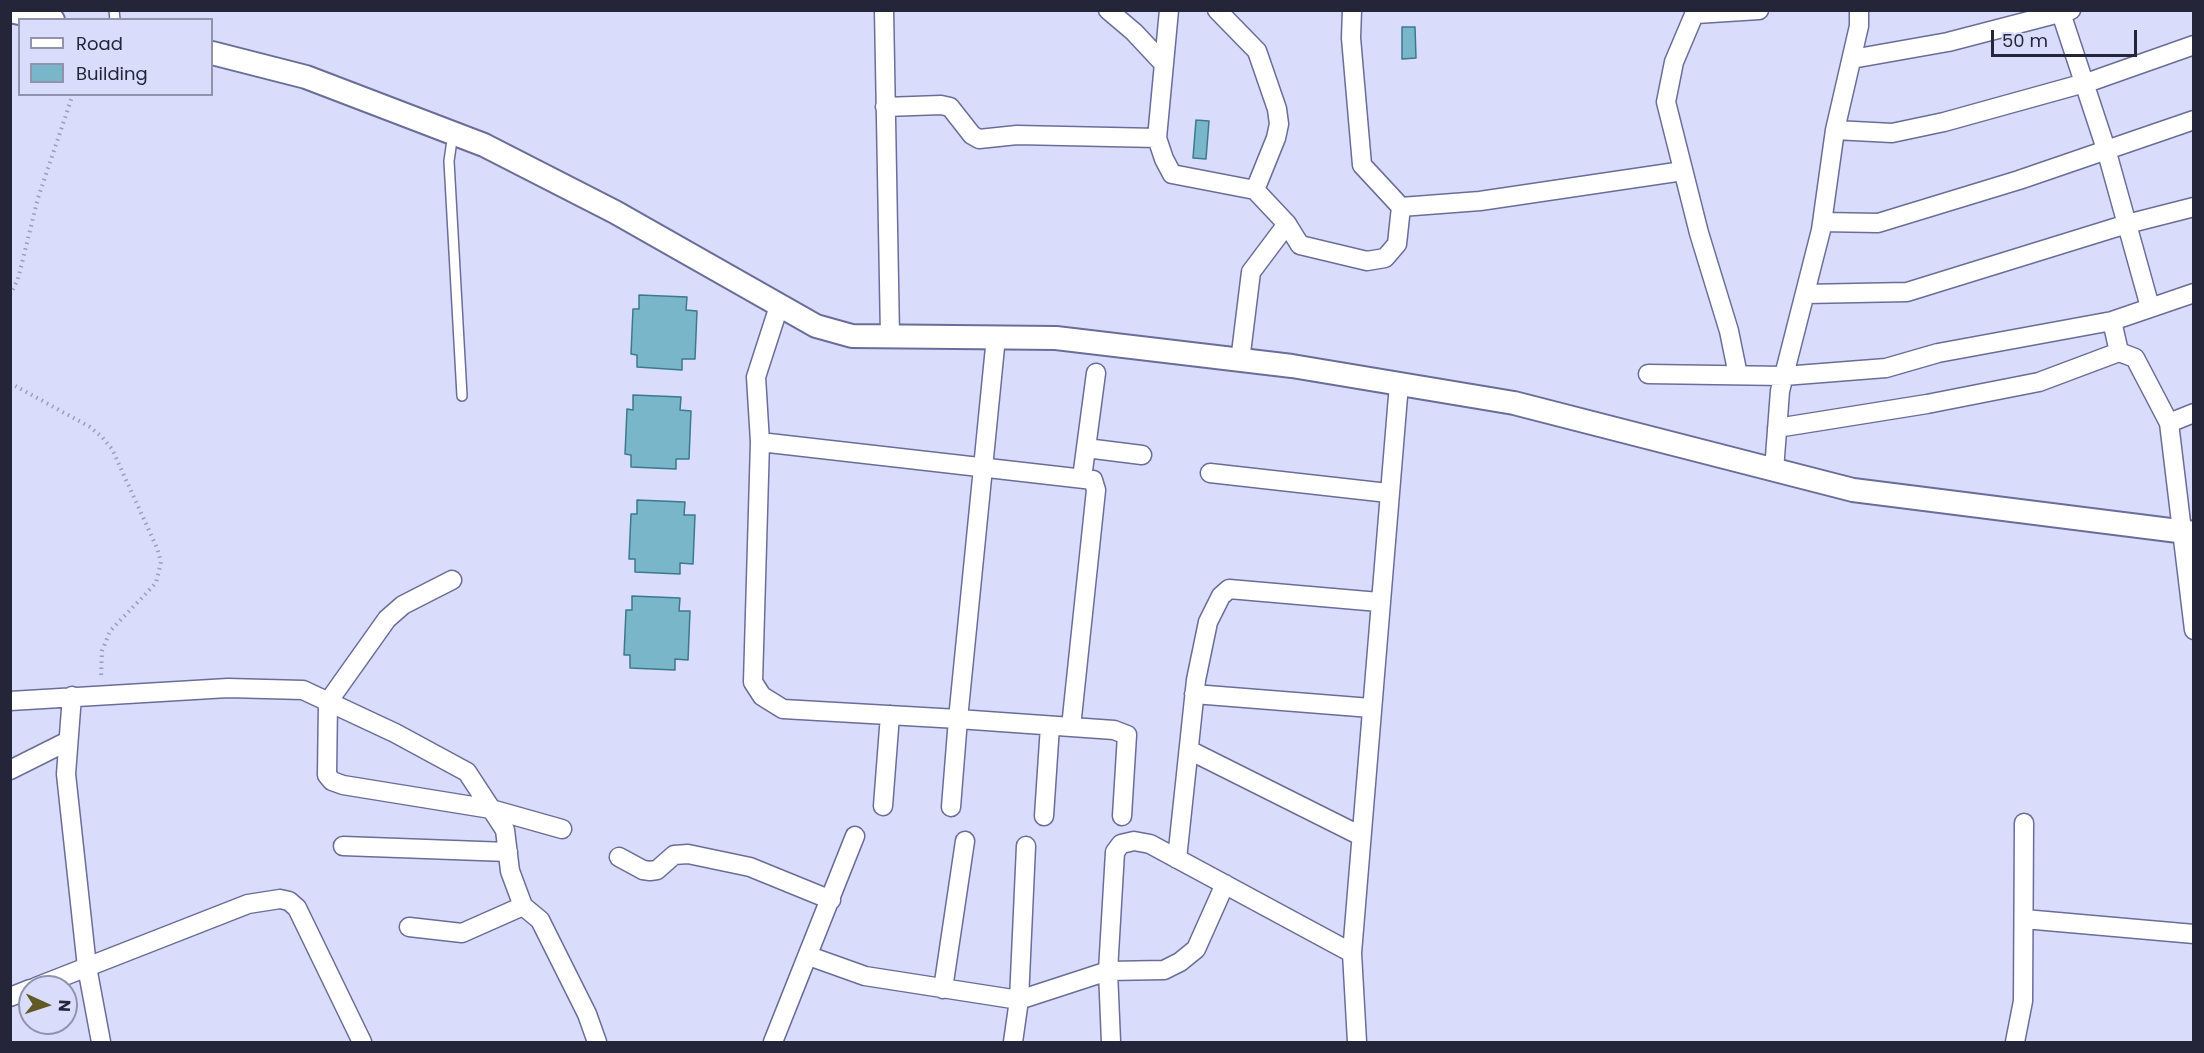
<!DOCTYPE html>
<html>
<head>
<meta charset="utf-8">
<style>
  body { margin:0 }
  #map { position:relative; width:2204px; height:1053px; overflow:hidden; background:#d9ddfb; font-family:Poppins,sans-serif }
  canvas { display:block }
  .frame { position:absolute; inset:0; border:12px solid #242538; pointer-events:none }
  .legend { position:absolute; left:18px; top:18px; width:195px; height:78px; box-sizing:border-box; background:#d9ddfb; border:2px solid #9193ad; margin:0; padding:8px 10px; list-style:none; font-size:18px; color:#242538 }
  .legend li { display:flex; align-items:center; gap:12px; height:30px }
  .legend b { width:30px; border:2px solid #9193ad }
  .north { position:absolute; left:18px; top:975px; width:60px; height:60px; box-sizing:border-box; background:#d9ddfb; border:2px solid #9193ad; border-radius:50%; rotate:93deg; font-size:16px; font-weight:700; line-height:24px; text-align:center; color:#242538 }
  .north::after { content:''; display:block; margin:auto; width:21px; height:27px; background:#615926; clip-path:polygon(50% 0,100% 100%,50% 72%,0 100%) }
  .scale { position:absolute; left:1991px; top:30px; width:146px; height:27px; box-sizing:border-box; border:3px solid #242538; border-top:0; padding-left:8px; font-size:18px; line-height:21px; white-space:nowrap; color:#242538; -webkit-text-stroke:4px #d9ddfb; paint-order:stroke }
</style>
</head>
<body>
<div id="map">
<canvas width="2204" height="1053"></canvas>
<div class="frame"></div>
<ul class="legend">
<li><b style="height:8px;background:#fff"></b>Road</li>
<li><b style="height:16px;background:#79b6ca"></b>Building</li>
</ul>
<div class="north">N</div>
<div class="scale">50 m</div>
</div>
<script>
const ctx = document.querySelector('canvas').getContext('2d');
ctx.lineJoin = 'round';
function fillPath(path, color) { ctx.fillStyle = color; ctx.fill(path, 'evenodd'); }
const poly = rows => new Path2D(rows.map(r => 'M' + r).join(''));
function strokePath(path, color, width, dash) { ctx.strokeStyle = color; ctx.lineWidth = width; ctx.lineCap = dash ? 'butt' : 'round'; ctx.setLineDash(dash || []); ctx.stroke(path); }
const building = poly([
  [1402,27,1415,27,1416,58,1402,59,1402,27],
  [1196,120,1209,121,1206,159,1193,158,1196,120],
  [639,295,687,297,686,310,697,311,695,359,682,359,682,370,637,367,637,355,631,354,633,309,639,309,639,295],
  [633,395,681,397,680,410,691,411,689,459,676,459,676,469,631,467,631,455,625,454,627,409,633,410,633,395],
  [637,500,685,502,684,515,695,515,693,564,680,563,680,574,635,572,635,559,629,559,631,514,637,514,637,500],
  [632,596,680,598,679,611,690,611,688,660,675,659,675,670,630,668,630,655,624,655,626,610,632,610,632,596]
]);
const path = poly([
  [10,295,18,279,38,198,73,94],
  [10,383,90,427,102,437,112,449,157,548,161,562,156,583,110,631,102,651,101,678]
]);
const service = poly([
  [114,10,115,20],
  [453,133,449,161,462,396]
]);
const minor = poly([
  [884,10,890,336],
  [1108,10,1134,32,1163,63],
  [1169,10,1157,138,1164,159,1172,174,1255,190,1287,224,1300,245,1367,261,1385,258,1397,244,1401,207,1480,201,1683,171],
  [1217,10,1257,51,1277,109,1279,124,1276,138,1255,190],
  [1352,10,1351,38,1362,165,1401,207],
  [1696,10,1674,62,1666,102,1699,233,1729,331,1738,375],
  [2060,10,2106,149,2150,307],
  [1696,14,1759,10],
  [1852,59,1948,42,2071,10],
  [885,107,941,105,950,107,972,135,979,139,1017,135,1157,138],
  [1835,130,1892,133,1944,122,2092,81,2194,45],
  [1822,222,1878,223,2019,180,2194,120],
  [1805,294,1907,292,2127,224,2194,207],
  [996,337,958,719,1114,730,1127,735,1122,816],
  [2119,352,2135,358,2169,423],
  [1240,361,1251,272,1287,224],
  [1648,374,1784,376,1886,368,1938,353,2112,321,2194,293],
  [2194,413,2169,423,2194,630],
  [1777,428,1927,404,2039,382,2119,352,2112,321],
  [760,442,756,377,779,306],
  [1086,448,1142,455],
  [1774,470,1780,391,1821,230,1835,130,1859,26,1859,10],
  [1210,473,1388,493],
  [1082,478,1096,373],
  [452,580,403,605,387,619,328,702,327,775,332,781,343,785,491,809,562,829],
  [1194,694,1371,708],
  [72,696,66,774,87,967,101,1042],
  [10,701,228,688,303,690,395,733,467,772,505,830,510,871,523,906,540,920,587,1014,597,1042],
  [1189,750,1361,836],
  [10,770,68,741],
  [883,806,890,715],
  [951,807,958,719,783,709,762,696,753,682,760,442,1093,480,1096,490,1071,727],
  [1044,816,1050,726],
  [343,846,508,852],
  [619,857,643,870,650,871,657,870,674,855,688,854,750,867,831,900],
  [1177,859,1196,680,1208,622,1221,596,1229,589,1379,602],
  [2024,919,2194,934],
  [409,927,462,933,523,906],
  [809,956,865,976,1019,1000,1108,971,1164,970,1180,962,1196,949,1225,884],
  [36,987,248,904,280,899,289,901,297,908,362,1042],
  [943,989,965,841],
  [10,997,30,989],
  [773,1042,855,836],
  [1013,1042,1019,1000,1026,846],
  [1111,1042,1108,971,1115,852,1121,844,1134,841,1150,844,1352,953],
  [1357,1042,1352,953,1399,384],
  [2015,1042,2023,1001,2024,823]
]);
const tertiary = poly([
  [10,11,53,20],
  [212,53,306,77,484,145,615,212,816,326,852,336,1056,338,1292,366,1514,403,1853,490,2194,533]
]);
fillPath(building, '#79b6ca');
strokePath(building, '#3c798c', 1.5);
strokePath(service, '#6a6d99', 12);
strokePath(minor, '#6a6d99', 21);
strokePath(tertiary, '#6a6d99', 26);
strokePath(path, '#9b9eb8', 4, [1.5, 4.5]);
strokePath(service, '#fff', 9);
strokePath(minor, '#fff', 18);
strokePath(tertiary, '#fff', 22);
</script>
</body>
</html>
